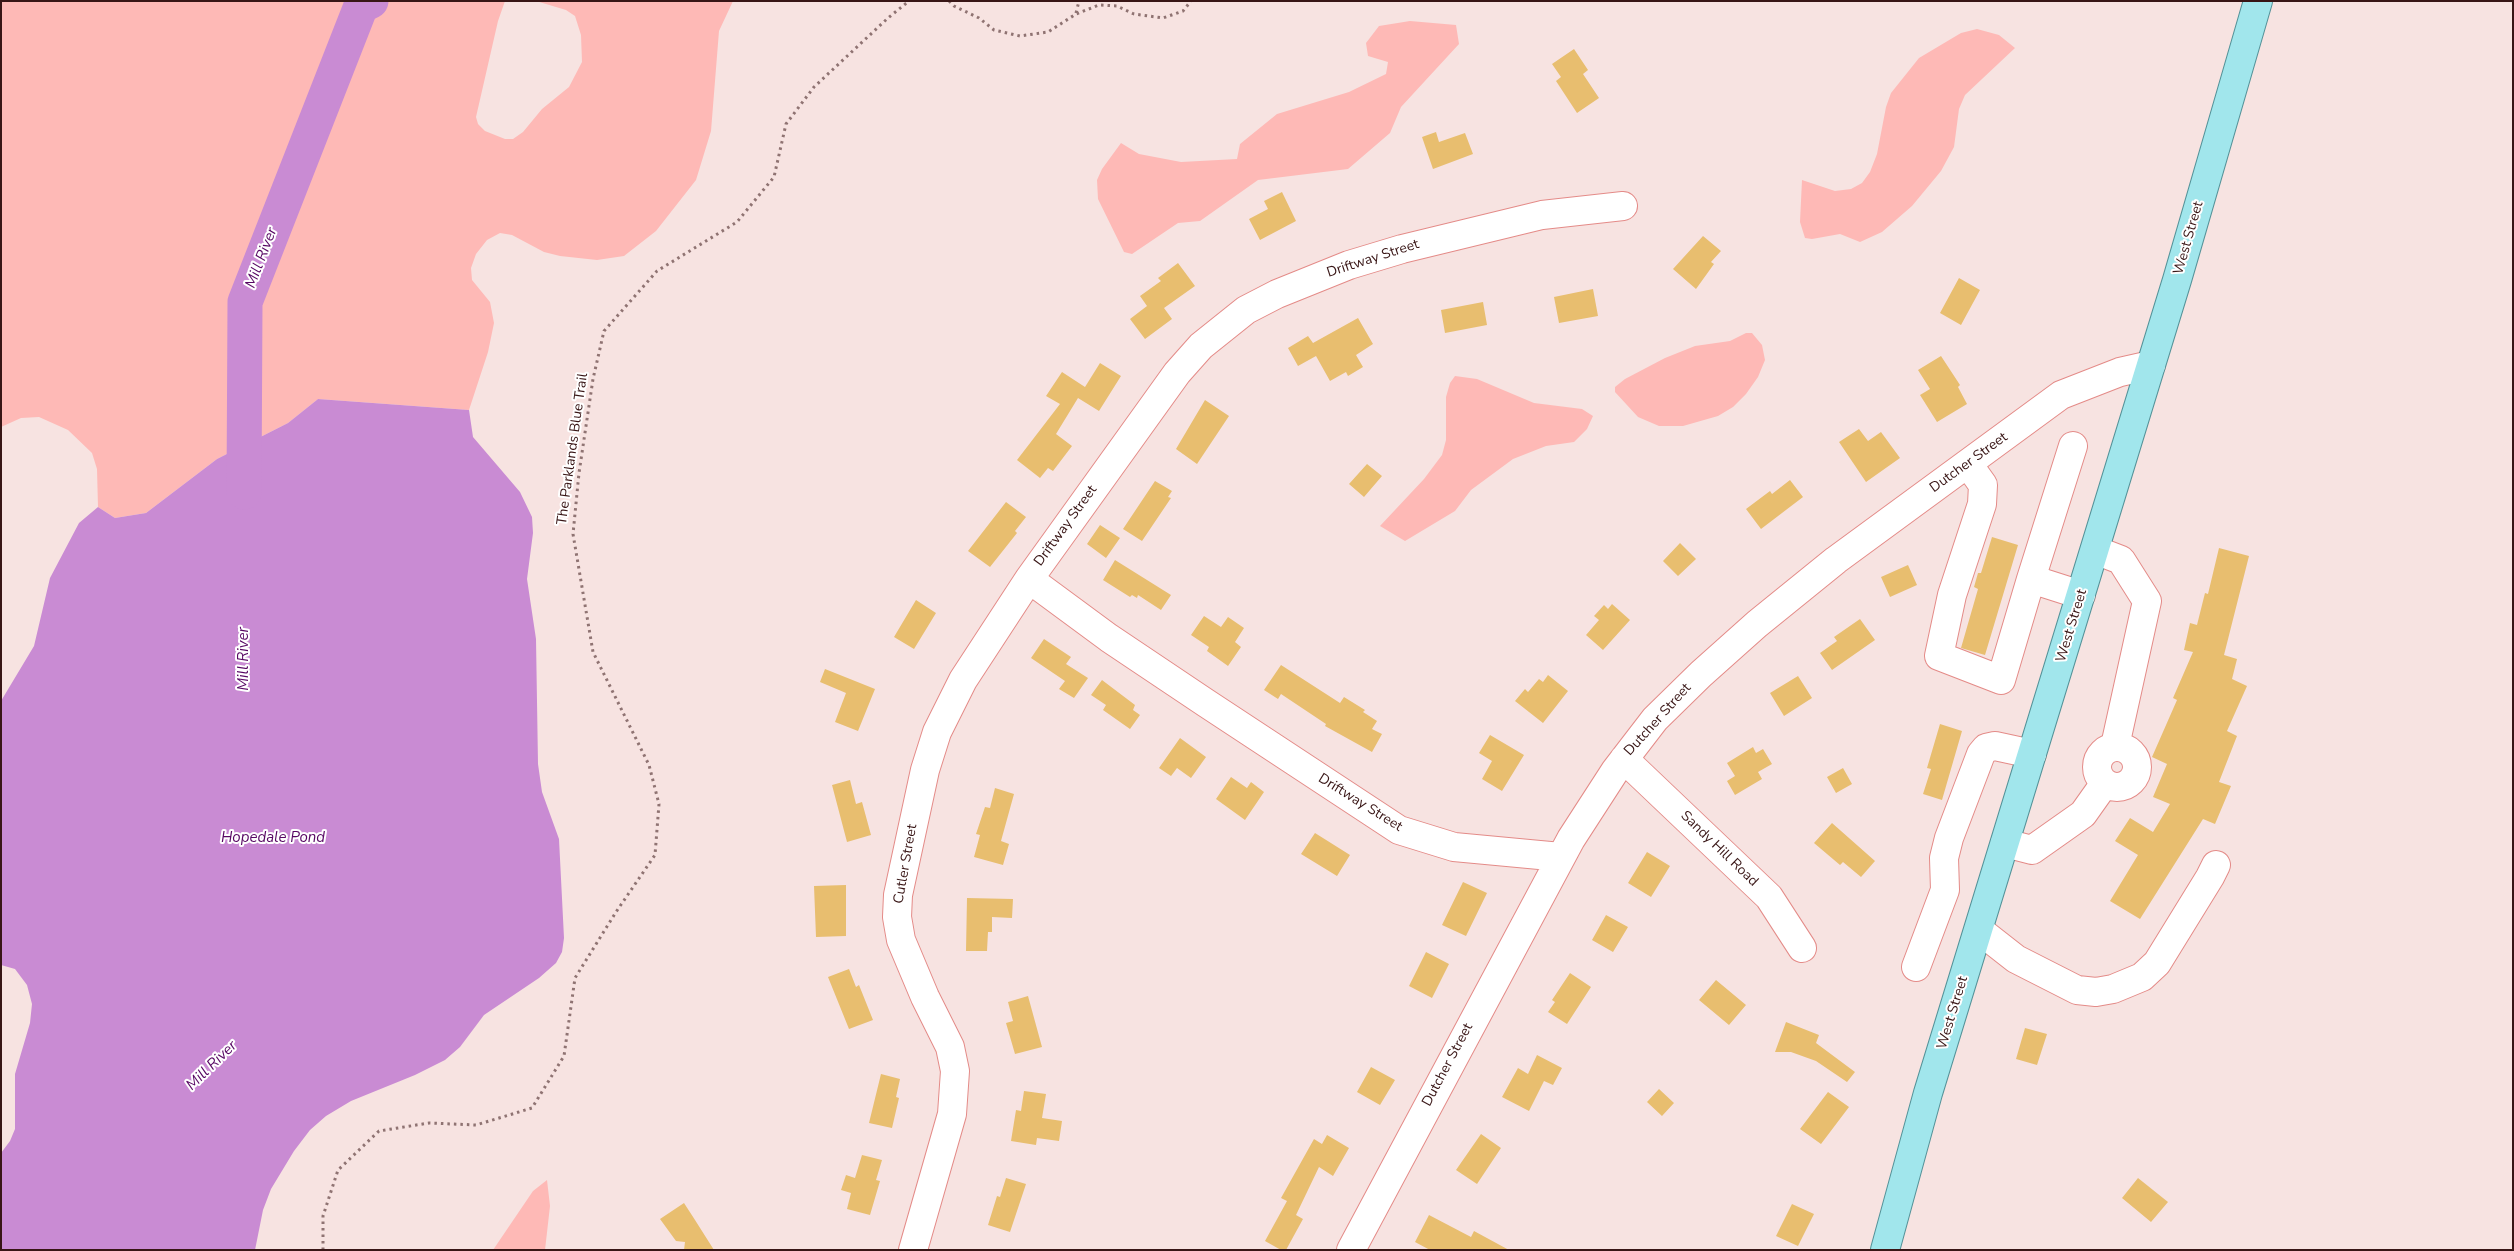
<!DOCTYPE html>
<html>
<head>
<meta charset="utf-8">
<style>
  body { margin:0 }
  #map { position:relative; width:2514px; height:1251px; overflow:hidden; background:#f7e3e1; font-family:"Nunito Sans",sans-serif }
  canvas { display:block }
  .frame { position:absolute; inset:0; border:2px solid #381515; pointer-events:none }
</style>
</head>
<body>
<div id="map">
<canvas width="2514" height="1251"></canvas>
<div class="frame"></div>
</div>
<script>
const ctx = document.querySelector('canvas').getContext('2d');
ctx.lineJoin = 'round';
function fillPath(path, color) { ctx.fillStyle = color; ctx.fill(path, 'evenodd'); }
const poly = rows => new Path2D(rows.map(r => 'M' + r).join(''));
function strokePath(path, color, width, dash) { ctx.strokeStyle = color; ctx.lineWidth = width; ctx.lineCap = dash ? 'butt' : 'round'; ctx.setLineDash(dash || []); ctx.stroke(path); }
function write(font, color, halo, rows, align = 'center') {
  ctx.font = font + ' "Nunito Sans",sans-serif'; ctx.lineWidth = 4; ctx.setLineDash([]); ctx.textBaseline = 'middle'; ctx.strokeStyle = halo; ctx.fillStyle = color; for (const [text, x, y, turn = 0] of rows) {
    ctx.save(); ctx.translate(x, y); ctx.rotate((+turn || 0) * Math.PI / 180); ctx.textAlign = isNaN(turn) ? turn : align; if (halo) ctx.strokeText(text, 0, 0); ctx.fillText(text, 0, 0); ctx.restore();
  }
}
const green = poly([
  [1,1,505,1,498,21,476,117,478,124,485,131,505,139,513,139,523,132,542,109,569,87,582,62,581,35,575,16,566,10,536,1,733,1,719,31,711,131,696,180,656,231,624,256,597,260,560,256,544,252,512,235,500,233,487,240,476,254,471,268,472,280,490,302,494,323,488,352,469,410,318,399,288,423,217,459,146,513,115,518,98,507,97,469,92,453,68,430,39,417,21,418,1,427],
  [1410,21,1456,25,1459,44,1401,107,1390,133,1348,169,1258,180,1200,221,1178,223,1132,254,1124,252,1098,199,1097,180,1102,169,1121,143,1139,154,1181,162,1237,159,1240,144,1277,114,1349,92,1386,74,1388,62,1368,56,1366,43,1379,26],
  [1977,29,1999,35,2015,48,1965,95,1959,109,1954,147,1941,171,1912,206,1882,232,1860,242,1840,234,1812,239,1805,238,1800,222,1802,180,1835,191,1851,189,1862,183,1870,172,1877,154,1886,107,1891,93,1919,58,1961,33],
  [1746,333,1752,333,1762,345,1765,360,1758,377,1746,394,1733,407,1718,416,1683,426,1659,426,1638,417,1615,392,1615,387,1625,379,1665,358,1695,346,1730,341],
  [1455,376,1477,379,1534,403,1582,409,1593,416,1587,429,1574,442,1546,446,1513,459,1471,490,1455,511,1405,541,1380,526,1424,479,1442,455,1446,440,1446,397,1450,383],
  [547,1180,550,1206,545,1250,493,1250,533,1191]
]);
const water = poly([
  [318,399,469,410,473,437,520,492,532,517,533,533,527,579,536,639,538,764,542,792,559,839,564,938,562,952,556,963,539,978,484,1015,460,1047,445,1060,415,1075,351,1101,326,1116,310,1130,294,1151,271,1189,263,1210,255,1250,1,1250,1,1153,10,1141,15,1129,15,1074,30,1023,32,1004,27,985,15,969,1,965,1,701,34,646,50,578,79,523,98,507,115,518,146,513,217,459,288,423]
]);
const river = poly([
  [244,492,245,302,361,6,371,1]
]);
const building = poly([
  [1574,49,1588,70,1583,74,1599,98,1577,113,1556,81,1561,77,1552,64],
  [1436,132,1439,142,1465,133,1473,154,1433,169,1422,137],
  [1282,192,1296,221,1260,240,1249,219,1268,209,1264,201],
  [1703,236,1721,251,1711,262,1714,264,1696,289,1673,269],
  [1178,263,1195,286,1164,308,1172,319,1145,339,1130,319,1147,306,1140,296,1161,281,1158,278],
  [1959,278,1980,290,1961,325,1940,313],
  [1593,289,1598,316,1559,323,1554,297],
  [1483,302,1487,325,1445,333,1441,310],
  [1358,318,1373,344,1356,355,1363,367,1348,376,1346,372,1330,381,1316,356,1298,366,1288,348,1308,336,1313,343],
  [1941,356,1960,385,1958,387,1967,404,1937,422,1920,395,1930,389,1918,370],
  [1100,363,1121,376,1099,411,1078,398,1056,434,1072,446,1053,471,1048,468,1040,478,1017,460,1060,404,1046,396,1062,372,1085,387],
  [1205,400,1229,416,1197,464,1176,449],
  [1859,429,1868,441,1881,432,1900,458,1866,482,1839,442],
  [1367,464,1382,476,1364,497,1349,484],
  [1790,480,1803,497,1761,529,1746,509,1770,491,1772,494],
  [1155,481,1172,491,1168,497,1171,498,1142,541,1123,529],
  [1006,502,1026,517,1015,531,1017,533,990,567,968,551],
  [1100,525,1120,538,1106,558,1087,544],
  [1992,537,2018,545,1985,655,1961,648,1978,589,1974,587,1978,573,1981,573],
  [1680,543,1696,559,1678,576,1663,561],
  [2219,548,2249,556,2224,655,2237,659,2232,679,2247,686,2227,731,2237,736,2219,782,2231,786,2215,824,2203,819,2140,919,2110,901,2138,855,2115,841,2130,818,2153,832,2170,804,2153,797,2167,764,2152,757,2177,700,2173,698,2193,652,2184,650,2190,623,2197,625,2205,593,2208,594],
  [1115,560,1171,595,1161,610,1138,595,1137,598,1132,595,1130,597,1103,580],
  [1908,565,1917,585,1890,597,1881,577],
  [916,600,936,613,914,649,894,637],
  [1612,604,1630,620,1603,650,1586,635,1599,620,1594,616,1604,605,1608,609],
  [1204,616,1221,627,1228,617,1244,628,1235,642,1241,647,1228,666,1207,651,1209,647,1191,635],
  [1860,619,1875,640,1832,670,1820,653,1837,641,1834,637],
  [1044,639,1071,657,1066,664,1088,678,1074,698,1059,689,1065,681,1031,658],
  [1281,665,1340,703,1344,697,1365,710,1363,712,1377,721,1372,729,1382,734,1372,752,1325,726,1326,724,1281,694,1278,699,1264,690],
  [825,669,875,689,858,731,835,722,846,693,820,682],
  [1548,675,1568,691,1543,723,1515,701,1525,689,1528,692,1539,679,1543,682],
  [1798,676,1812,698,1784,716,1770,693],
  [1102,680,1135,705,1133,710,1140,715,1130,729,1103,710,1106,705,1091,695],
  [1940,724,1962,731,1942,800,1923,794,1931,769,1927,768],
  [1490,735,1524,755,1502,791,1482,779,1492,761,1479,753],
  [1180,738,1206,757,1191,778,1177,768,1171,776,1159,768],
  [1753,747,1756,753,1763,749,1772,764,1758,772,1762,779,1735,795,1727,781,1735,776,1727,763],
  [1843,768,1852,784,1836,793,1827,777],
  [1231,777,1247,788,1251,782,1264,792,1245,820,1216,799],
  [850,780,856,804,862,802,871,835,847,842,832,785],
  [995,788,1014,794,1001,841,1009,844,1003,865,974,857,980,835,976,834,985,807,990,808],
  [1832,823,1875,861,1861,877,1843,862,1840,865,1814,843],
  [1315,833,1350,855,1337,876,1301,854],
  [1647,852,1670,866,1651,897,1628,883],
  [1463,882,1487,893,1466,936,1442,925],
  [846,885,846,936,816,937,814,886],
  [967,898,1013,899,1012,918,992,917,992,932,988,932,987,951,966,951],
  [1606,915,1628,927,1613,952,1592,940],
  [1426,952,1449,964,1432,998,1409,986],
  [849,969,856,987,859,985,873,1020,849,1029,828,977],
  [1570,973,1591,987,1567,1024,1548,1012,1555,1002,1552,1000],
  [1716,980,1746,1005,1729,1025,1699,1000],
  [1028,996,1042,1047,1015,1054,1006,1023,1013,1021,1008,1002],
  [1786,1022,1819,1035,1816,1043,1855,1072,1847,1082,1816,1061,1791,1052,1775,1052],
  [2025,1028,2047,1034,2037,1065,2016,1059],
  [1537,1055,1562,1068,1553,1085,1544,1081,1529,1111,1502,1097,1518,1068,1528,1074],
  [1371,1067,1395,1080,1380,1105,1357,1092],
  [881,1074,900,1079,896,1097,899,1098,892,1128,869,1123],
  [1659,1089,1674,1103,1662,1116,1647,1102],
  [1024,1091,1046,1094,1042,1118,1062,1121,1059,1141,1037,1138,1036,1145,1011,1141,1016,1110,1021,1111],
  [1828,1092,1849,1107,1821,1144,1800,1129],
  [1481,1134,1501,1148,1477,1184,1456,1170],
  [1327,1135,1349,1148,1333,1176,1319,1167,1296,1215,1303,1219,1286,1250,1281,1250,1265,1241,1287,1201,1281,1198,1314,1139,1322,1144],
  [862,1155,882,1160,876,1180,880,1181,870,1215,847,1209,851,1193,841,1190,846,1175,855,1178],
  [1006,1178,1026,1184,1010,1232,988,1225,997,1196,1000,1197],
  [2138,1178,2168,1202,2151,1222,2122,1198],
  [684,1203,695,1220,714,1250,684,1250,685,1242,676,1241,660,1219],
  [1792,1204,1814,1214,1798,1246,1776,1236],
  [1429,1215,1471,1237,1474,1231,1509,1250,1430,1250,1415,1242]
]);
const path = poly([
  [949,1,954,6,979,18,994,30,1020,36,1048,32,1076,14,1099,5,1117,6,1134,14,1163,18,1183,11,1191,1],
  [1076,13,1079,1],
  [323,1250,323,1216,338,1170,379,1131,429,1123,476,1125,532,1108,564,1056,575,978,616,912,655,855,659,804,649,765,593,652,573,534,579,473,593,379,604,331,657,271,737,222,774,177,786,124,814,87,888,18,909,1]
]);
const minor = poly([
  [2073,446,2031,579,2081,595],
  [1968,464,1983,485,1982,504,1952,595,1939,656,2001,680,2031,579],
  [2095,550,2121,560,2147,601,2115,746],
  '2097 767a20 20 0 1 1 40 0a20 20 0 1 1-40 0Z',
  [1624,759,1769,897,1802,948],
  [2005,843,2032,850,2083,814,2105,783],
  [1561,857,1454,847,1399,830,1206,703,1109,638,1029,579,1177,373,1201,346,1246,310,1277,294,1349,265,1402,249,1542,215,1623,206],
  [1979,930,2016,959,2077,990,2096,992,2113,989,2142,977,2157,963,2210,877,2216,865],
  [1916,967,1945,890,1944,858,1949,838,1981,754,1986,748,1995,746,2032,754],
  [913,1250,952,1114,955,1071,950,1047,925,997,901,940,897,917,898,895,925,770,937,732,963,680,1029,579],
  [1351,1250,1571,839,1615,771,1655,719,1701,674,1757,624,1836,560,2061,395,2120,372,2151,365]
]);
const major = poly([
  [1885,1250,1928,1093,2177,280,2258,1]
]);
const streetNames = [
  ["West Street",2189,238,-74],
  ["Driftway Street",1373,259,-18],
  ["The Parklands Blue Trail",573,449,-82],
  ["Dutcher Street",1969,463,-36],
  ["Driftway Street",1066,526,-54],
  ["West Street",2072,626,-73],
  ["Dutcher Street",1658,720,-48],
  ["Driftway Street",1360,803,32],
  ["Sandy Hill Road",1719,849,44],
  ["Cutler Street",906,864,-80],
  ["West Street",1953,1013,-73],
  ["Dutcher Street",1448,1065,-62]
];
const waterNames = [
  ["Mill River",262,258,-69],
  ["Mill River",244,659,-90],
  ["Hopedale Pond",273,838],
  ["Mill River",212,1066,-44]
];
fillPath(green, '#feb9b6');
fillPath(water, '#c98bd3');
strokePath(river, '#c98bd3', 35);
fillPath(building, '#e8be6f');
strokePath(minor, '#e48b88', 30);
strokePath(major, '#549298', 30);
strokePath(path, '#8f7372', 3, [2.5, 4]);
strokePath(minor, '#fff', 28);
strokePath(major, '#a1e6ec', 28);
write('14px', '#381515', '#fff', streetNames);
write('italic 15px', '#570763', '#fff', waterNames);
</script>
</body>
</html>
